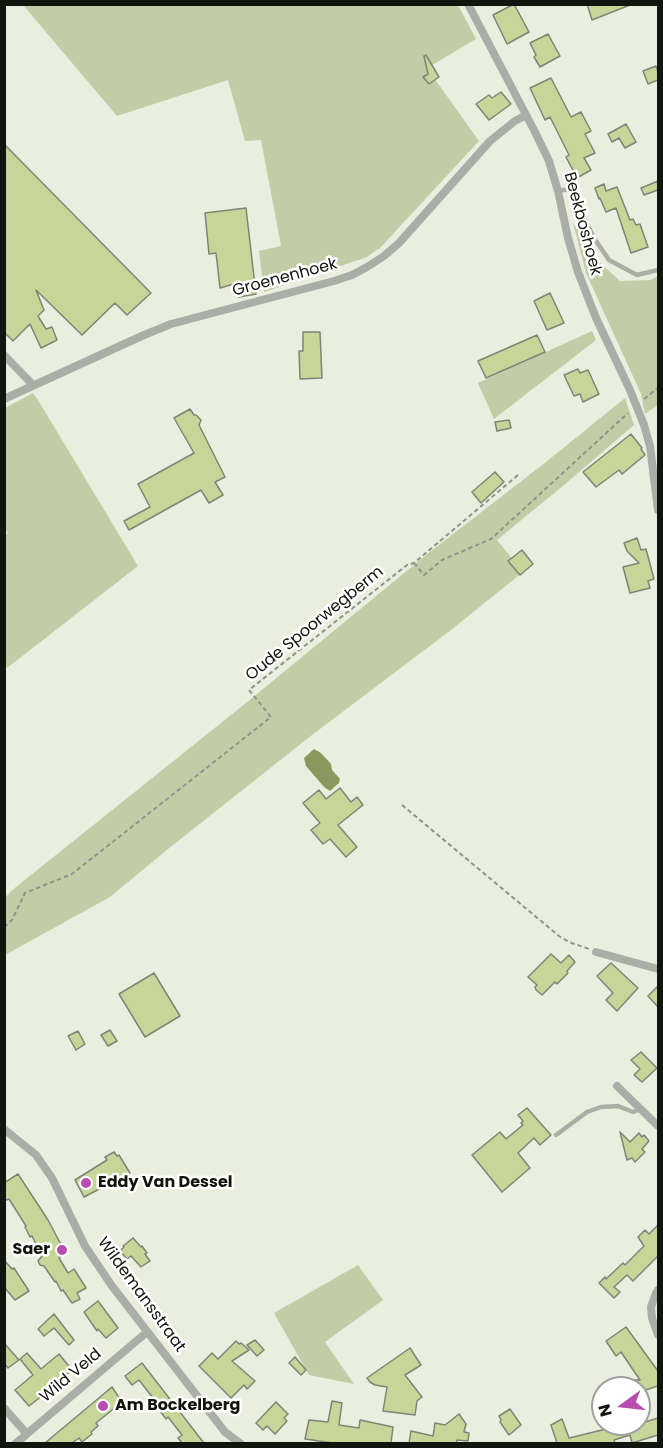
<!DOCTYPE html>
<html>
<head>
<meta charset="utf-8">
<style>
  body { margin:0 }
  #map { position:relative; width:663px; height:1448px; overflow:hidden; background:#e9eede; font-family:Poppins,sans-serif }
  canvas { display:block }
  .frame { position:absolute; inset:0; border:6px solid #12140e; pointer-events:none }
  .north { position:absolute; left:591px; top:1376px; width:60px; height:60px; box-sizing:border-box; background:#fff; border:2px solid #a0a19f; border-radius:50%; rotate:255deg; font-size:16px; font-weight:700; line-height:24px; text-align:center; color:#12140e }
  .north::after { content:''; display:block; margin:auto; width:21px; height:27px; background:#b84daf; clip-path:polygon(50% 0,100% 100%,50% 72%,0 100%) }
</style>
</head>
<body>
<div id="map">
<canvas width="663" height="1448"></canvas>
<div class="frame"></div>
<div class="north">N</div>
</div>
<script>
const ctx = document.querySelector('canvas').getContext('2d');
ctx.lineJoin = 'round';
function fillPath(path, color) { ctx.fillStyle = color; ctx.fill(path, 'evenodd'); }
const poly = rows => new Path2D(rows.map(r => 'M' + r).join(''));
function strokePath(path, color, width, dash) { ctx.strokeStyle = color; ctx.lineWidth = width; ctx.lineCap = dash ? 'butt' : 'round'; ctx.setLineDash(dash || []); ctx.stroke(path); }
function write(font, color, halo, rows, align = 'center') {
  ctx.font = font + ' Poppins,sans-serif'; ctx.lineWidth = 5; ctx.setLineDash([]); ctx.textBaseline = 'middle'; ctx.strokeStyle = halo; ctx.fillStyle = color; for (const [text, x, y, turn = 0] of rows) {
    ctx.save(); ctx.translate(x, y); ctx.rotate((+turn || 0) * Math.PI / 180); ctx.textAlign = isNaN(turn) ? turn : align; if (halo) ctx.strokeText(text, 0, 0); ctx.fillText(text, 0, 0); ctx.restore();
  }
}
const green = poly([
  [23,5,458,5,476,39,427,68,479,141,380,248,367,257,264,292,259,251,281,246,261,140,245,141,228,80,117,116],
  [573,223,596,259,620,281,650,280,658,276,658,405,645,414,641,394,586,273],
  [592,331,596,340,494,419,478,383],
  [33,393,38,400,138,566,7,668,4,664,4,535,8,533,4,528,5,408],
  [625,398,634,425,564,485,497,540,523,572,451,630,312,735,168,849,110,897,5,955,4,899,11,891,246,703,426,555,546,462],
  [358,1265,383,1300,325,1342,354,1384,309,1375,274,1313]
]);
const water = poly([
  [314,749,321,753,331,764,332,770,340,779,339,783,330,791,324,787,306,766,304,758]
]);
const building = poly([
  [514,4,529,32,507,44,493,15,514,4],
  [587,4,630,4,630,5,592,20,587,4],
  [548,34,560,56,540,67,534,57,536,55,530,43,548,34],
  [426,55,439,77,429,84,423,77,428,74,424,56,426,55],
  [656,66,658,72,658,80,648,84,643,71,656,66],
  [551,78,571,117,581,112,591,131,585,134,595,153,584,158,591,170,577,178,566,157,569,155,550,117,545,120,530,88,551,78],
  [501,92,511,104,489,120,476,104,489,95,492,98,501,92],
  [626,124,636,142,625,148,619,138,612,142,608,134,626,124],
  [4,144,151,293,127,315,115,303,82,335,36,290,44,310,38,316,46,329,52,327,57,340,41,348,30,324,13,341,4,332,4,144],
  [658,181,658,190,644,195,641,188,658,181],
  [604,184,606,191,617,187,630,220,633,219,636,225,640,224,648,247,631,253,616,208,606,212,600,198,599,199,595,188,604,184],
  [246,208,256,294,239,297,237,283,220,288,216,253,209,254,205,213,246,208],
  [550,293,564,323,547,330,534,301,550,293],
  [303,332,320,332,322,378,300,379,299,351,303,351,303,332],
  [537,335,545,352,486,378,478,361,537,335],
  [578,369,580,373,588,370,599,394,583,402,580,394,574,396,564,375,578,369],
  [190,409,194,415,196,415,201,420,199,425,225,477,215,482,223,495,209,503,201,490,129,530,124,521,150,507,138,484,194,453,174,418,190,409],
  [509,420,511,428,497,431,495,422,509,420],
  [631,434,642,448,641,449,645,455,622,474,619,470,596,487,583,472,631,434],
  [495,472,504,482,481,503,472,492,495,472],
  [637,538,641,550,646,549,654,579,648,581,650,588,630,593,623,567,639,563,627,551,624,543,637,538],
  [522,550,533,564,520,575,508,561,522,550],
  [340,788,351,802,357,797,363,805,338,825,357,847,346,857,330,839,323,844,311,830,320,823,303,803,319,790,326,799,340,788],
  [551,954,561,963,569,955,575,962,567,971,568,973,557,984,555,982,542,995,536,990,535,987,537,985,528,977,551,954],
  [611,963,638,988,617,1011,606,1000,613,993,597,976,611,963],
  [154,973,180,1016,145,1037,119,994,154,973],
  [658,986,658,1007,648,996,658,986],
  [110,1030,117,1041,108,1046,101,1035,110,1030],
  [78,1031,85,1044,76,1050,68,1036,78,1031],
  [641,1052,657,1068,642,1082,634,1075,640,1069,631,1060,641,1052],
  [527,1108,551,1135,540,1145,534,1138,518,1153,530,1168,502,1192,472,1155,500,1132,506,1139,523,1125,521,1123,523,1121,518,1115,527,1108],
  [620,1132,630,1142,639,1133,642,1137,644,1135,649,1141,642,1149,645,1152,635,1162,632,1158,627,1160,620,1132],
  [114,1152,117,1156,119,1155,130,1173,84,1197,75,1180,107,1160,105,1157,114,1152],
  [18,1174,48,1220,65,1252,59,1258,68,1273,74,1269,86,1288,77,1293,80,1299,72,1303,63,1290,61,1291,56,1281,55,1282,44,1266,40,1265,38,1261,42,1256,32,1236,30,1237,25,1227,26,1226,9,1199,4,1201,4,1183,18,1174],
  [658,1225,658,1256,633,1281,627,1275,614,1287,620,1292,614,1298,599,1283,605,1277,606,1279,623,1263,625,1265,644,1246,638,1237,645,1230,649,1234,658,1225],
  [133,1238,141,1247,142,1246,147,1253,145,1254,150,1261,141,1267,131,1256,127,1259,120,1251,124,1247,123,1246,133,1238],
  [4,1260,12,1269,14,1268,29,1291,15,1300,4,1287,4,1260],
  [98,1301,118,1328,106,1338,98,1329,97,1331,84,1312,98,1301],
  [54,1314,74,1340,69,1345,54,1328,44,1336,38,1329,54,1314],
  [626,1327,658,1371,658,1386,639,1392,639,1388,623,1388,623,1380,640,1380,621,1352,616,1356,606,1341,626,1327],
  [255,1340,264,1350,257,1356,247,1345,255,1340],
  [236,1341,239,1344,241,1343,249,1350,232,1361,255,1381,247,1389,244,1385,231,1398,199,1366,212,1353,218,1359,236,1341],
  [4,1343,19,1360,8,1368,4,1363,4,1343],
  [410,1348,421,1365,405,1375,422,1397,417,1401,415,1415,383,1411,387,1387,375,1385,370,1382,367,1378,410,1348],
  [27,1353,41,1369,59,1354,72,1370,51,1389,29,1406,15,1390,33,1375,20,1359,27,1353],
  [295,1357,306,1370,301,1375,289,1363,295,1357],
  [142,1363,200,1438,204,1443,182,1443,178,1438,182,1435,168,1417,166,1419,152,1400,153,1398,139,1380,132,1385,125,1376,142,1363],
  [112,1387,122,1402,96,1423,98,1426,91,1432,92,1434,82,1442,79,1438,72,1443,45,1443,112,1387],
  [332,1401,342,1403,339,1425,359,1428,360,1420,393,1427,391,1443,333,1443,305,1439,309,1420,328,1422,332,1401],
  [276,1402,288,1414,284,1418,287,1421,275,1434,267,1426,263,1430,256,1423,276,1402],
  [510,1409,521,1425,509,1435,500,1422,501,1420,499,1416,510,1409],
  [459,1414,466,1424,464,1432,469,1433,468,1441,457,1440,456,1443,409,1443,411,1431,433,1436,435,1423,445,1425,459,1414],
  [658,1418,658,1435,632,1443,630,1435,614,1440,615,1443,557,1443,551,1425,562,1419,569,1438,627,1424,629,1427,658,1418]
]);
const path = poly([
  [644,399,658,388],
  [414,563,424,575,442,560,491,539,628,413],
  [402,805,559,936,569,942,589,949],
  [4,927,12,920,25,893,72,874,271,717,249,690,407,565,414,563,518,475]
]);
const service = poly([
  [558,191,570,189,594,238,609,260,637,275,658,270],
  [556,1135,587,1112,601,1107,618,1106,633,1112,641,1109]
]);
const minor = poly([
  [468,4,535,132,549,161,558,191,568,238,578,272,596,318,630,390,644,425,650,446,658,510],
  [4,355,33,385],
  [4,399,144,335,171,324,334,281,352,275,367,267,384,256,399,243,490,141,515,121,526,115],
  [596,952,658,969],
  [617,1086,658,1126],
  [4,1129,36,1155,52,1178,85,1246,112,1286,225,1432,241,1444],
  [658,1290,656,1293,651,1307,652,1318,658,1335],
  [4,1408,27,1434],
  [15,1444,147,1332]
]);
const markers = [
  [86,1183,6,"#b84daf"],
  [62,1250,6,"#b84daf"],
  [103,1406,6,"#b84daf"]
];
const streetNames = [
  ["Beekboshoek",582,224,75],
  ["Groenenhoek",285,278,-15],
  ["Oude Spoorwegberm",315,624,-39],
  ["Wildemansstraat",141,1295,54],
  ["Wild Veld",71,1376,-40]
];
const poiNames = [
  ["Eddy Van Dessel",98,1183],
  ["Saer",50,1250,"right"],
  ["Am Bockelberg",115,1406]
];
fillPath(green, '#c2cda7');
fillPath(water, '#89995d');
fillPath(building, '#c5d698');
strokePath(building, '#808476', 1.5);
strokePath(path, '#909488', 2, [4.5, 3]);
strokePath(service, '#abada7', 4.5);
strokePath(minor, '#abada7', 8);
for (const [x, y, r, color] of markers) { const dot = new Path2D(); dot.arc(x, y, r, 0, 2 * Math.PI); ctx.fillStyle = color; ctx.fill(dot); strokePath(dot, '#fff', 2); }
write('16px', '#12140e', '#fff', streetNames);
write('bold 16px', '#12140e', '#fff', poiNames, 'left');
</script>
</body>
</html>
